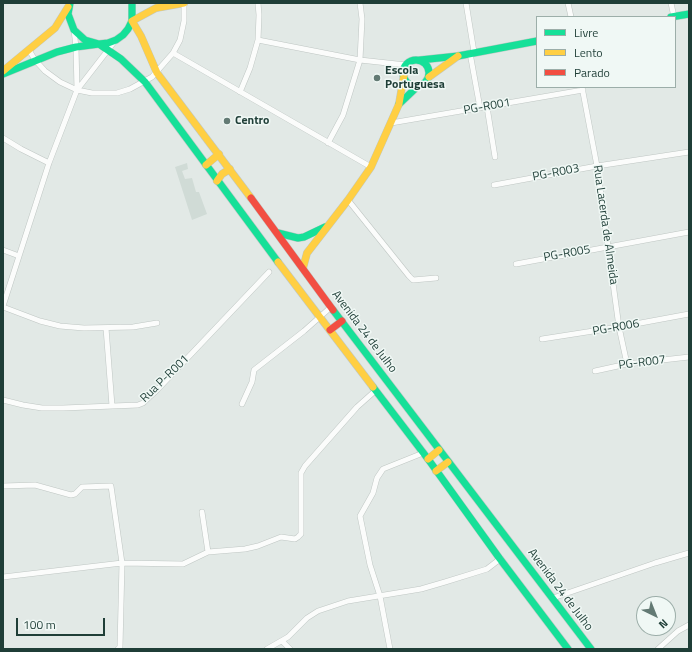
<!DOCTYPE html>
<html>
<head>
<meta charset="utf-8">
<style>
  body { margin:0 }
  #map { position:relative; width:692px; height:652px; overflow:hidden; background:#e2e9e6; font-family:"Titillium Web",sans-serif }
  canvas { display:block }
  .frame { position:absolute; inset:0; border:4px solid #1f3e37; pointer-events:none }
  .legend { position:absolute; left:536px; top:16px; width:140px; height:72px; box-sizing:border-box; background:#f0f8f5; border:1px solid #9caea9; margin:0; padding:5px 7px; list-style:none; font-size:12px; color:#1f3e37 }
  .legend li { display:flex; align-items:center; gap:8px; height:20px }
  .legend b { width:20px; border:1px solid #9caea9 }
  .north { position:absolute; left:636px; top:596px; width:40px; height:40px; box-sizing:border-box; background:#f0f8f5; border:1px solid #9caea9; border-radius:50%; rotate:137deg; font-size:11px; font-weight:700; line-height:16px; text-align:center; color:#1f3e37 }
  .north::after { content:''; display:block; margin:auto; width:14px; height:18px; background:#637a74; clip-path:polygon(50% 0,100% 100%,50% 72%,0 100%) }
  .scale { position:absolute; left:16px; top:618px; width:89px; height:18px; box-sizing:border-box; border:2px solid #1f3e37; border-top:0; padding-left:5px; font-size:12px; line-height:14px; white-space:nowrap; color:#1f3e37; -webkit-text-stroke:3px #f0f8f5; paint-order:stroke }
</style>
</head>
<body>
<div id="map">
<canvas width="692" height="652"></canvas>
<div class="frame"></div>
<ul class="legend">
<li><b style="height:5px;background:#16e098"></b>Livre</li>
<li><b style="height:5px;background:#ffcf43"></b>Lento</li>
<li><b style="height:5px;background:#f24e42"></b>Parado</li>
</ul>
<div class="north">N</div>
<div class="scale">100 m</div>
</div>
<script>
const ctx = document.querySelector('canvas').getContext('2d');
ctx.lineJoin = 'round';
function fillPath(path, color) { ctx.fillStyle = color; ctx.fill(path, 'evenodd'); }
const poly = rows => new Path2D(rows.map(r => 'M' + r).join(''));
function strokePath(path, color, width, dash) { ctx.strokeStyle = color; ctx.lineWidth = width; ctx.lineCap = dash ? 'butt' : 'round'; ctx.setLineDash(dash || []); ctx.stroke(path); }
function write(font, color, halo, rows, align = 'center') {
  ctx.font = font + ' "Titillium Web",sans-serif'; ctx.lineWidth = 3; ctx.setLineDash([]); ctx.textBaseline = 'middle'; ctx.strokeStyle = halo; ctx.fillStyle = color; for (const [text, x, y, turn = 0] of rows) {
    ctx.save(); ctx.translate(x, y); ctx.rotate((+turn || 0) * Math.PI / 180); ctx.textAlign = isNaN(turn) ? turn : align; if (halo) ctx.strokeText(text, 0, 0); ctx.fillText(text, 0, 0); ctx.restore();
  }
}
const built = poly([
  [187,163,188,169,182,171,185,179,192,178,196,192,199,192,207,214,192,220,175,167]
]);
const street = poly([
  [466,3,474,52],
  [568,3,571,17],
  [671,3,674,17],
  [74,30,76,47,77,90],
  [258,40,360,60,406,65],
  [29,50,35,60,45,71,60,82,77,90,92,93,117,93,130,89,152,77,173,53,180,40,184,21,184,3],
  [173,53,371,167],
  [470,53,480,108],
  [582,87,597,166,619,327,627,364],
  [240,92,250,68,258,40,259,15,258,3],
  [487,107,495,157],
  [391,123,583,90],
  [3,138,21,149,49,163],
  [328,143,343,115,360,60,362,19,360,3],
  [494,185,597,166,689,152],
  [348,200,409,276,413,280,436,278],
  [3,250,19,256],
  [516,264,689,232],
  [3,306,49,163,77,90,115,41],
  [3,307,40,321,60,326,84,328,133,327,157,323],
  [106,328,112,406],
  [542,339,619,327,689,314],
  [595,371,627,364,689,357],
  [3,400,23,405,42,408,63,408,138,405,143,403,158,389,269,272],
  [242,404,252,382,254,370,304,331,331,307],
  [3,486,35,485,71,495,75,494,82,487,111,486,122,563,120,647,118,649],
  [202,512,208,552],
  [3,577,122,563,183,564,208,552,245,549,258,546,281,537,295,539,298,537,301,534,301,473,305,466,342,424,357,407,375,391],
  [553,598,655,563,689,553],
  [282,641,290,649],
  [267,649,288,637,307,618,318,611,348,601,421,589,445,582,487,569,500,559],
  [390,649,380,596,370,565,360,516,373,493,377,478,383,469,423,453],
  [658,649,678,631,689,625]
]);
const fast = poly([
  [70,3,68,14,74,30,85,40,99,44,108,43,116,40,123,35,128,29,132,21,132,3],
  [671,17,689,14],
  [420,60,458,56,537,41],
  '403 73a13 13 0 1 1 26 0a13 13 0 1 1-26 0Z',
  [3,74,57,52,76,47,99,44,121,59,145,82,278,262],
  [399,104,419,85],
  [278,233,298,238,304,237,325,227],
  [333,310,591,649],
  [373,387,428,459,500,559,568,649]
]);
const slow = poly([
  [184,3,156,8,132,21,141,36,157,73,251,198],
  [3,71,55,28,68,7],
  [429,77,458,56],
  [206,165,219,154],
  [217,181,222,174,230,169],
  [278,262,373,387],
  [303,268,307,253,348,200,371,167,399,104,404,75],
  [428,459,439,450],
  [436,471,448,462]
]);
const jam = poly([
  [251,198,333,310],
  [330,330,342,321]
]);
const markers = [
  [377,78,4,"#637a74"],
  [227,121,4,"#637a74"]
];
const poiNames = [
  ["Escola",385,71],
  ["Portuguesa",385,85],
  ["Centro",235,121]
];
const streetNames = [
  ["PG-R001",487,107,-10],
  ["PG-R003",556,173,-11],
  ["Rua Lacerda de Almeida",605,225,82],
  ["PG-R005",567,254,-10],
  ["PG-R006",616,328,-10],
  ["Avenida 24 de Julho",364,332,53],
  ["PG-R007",642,363,-7],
  ["Rua P-R001",165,379,-44],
  ["Avenida 24 de Julho",560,590,53]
];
fillPath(built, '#d0dbd6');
strokePath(street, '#bfc6c3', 6);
strokePath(fast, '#bec7c4', 8);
strokePath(slow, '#bec7c4', 8);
strokePath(jam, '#bec7c4', 8);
strokePath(street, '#fbfcfb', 5);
strokePath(fast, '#16e098', 7);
strokePath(slow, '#ffcf43', 7);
strokePath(jam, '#f24e42', 7);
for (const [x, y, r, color] of markers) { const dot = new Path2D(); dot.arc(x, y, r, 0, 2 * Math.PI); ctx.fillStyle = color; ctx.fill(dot); strokePath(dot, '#f0f8f5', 1.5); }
write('bold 12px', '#1f3e37', '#f0f8f5', poiNames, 'left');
write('12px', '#1f3e37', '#f0f8f5', streetNames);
</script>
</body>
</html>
